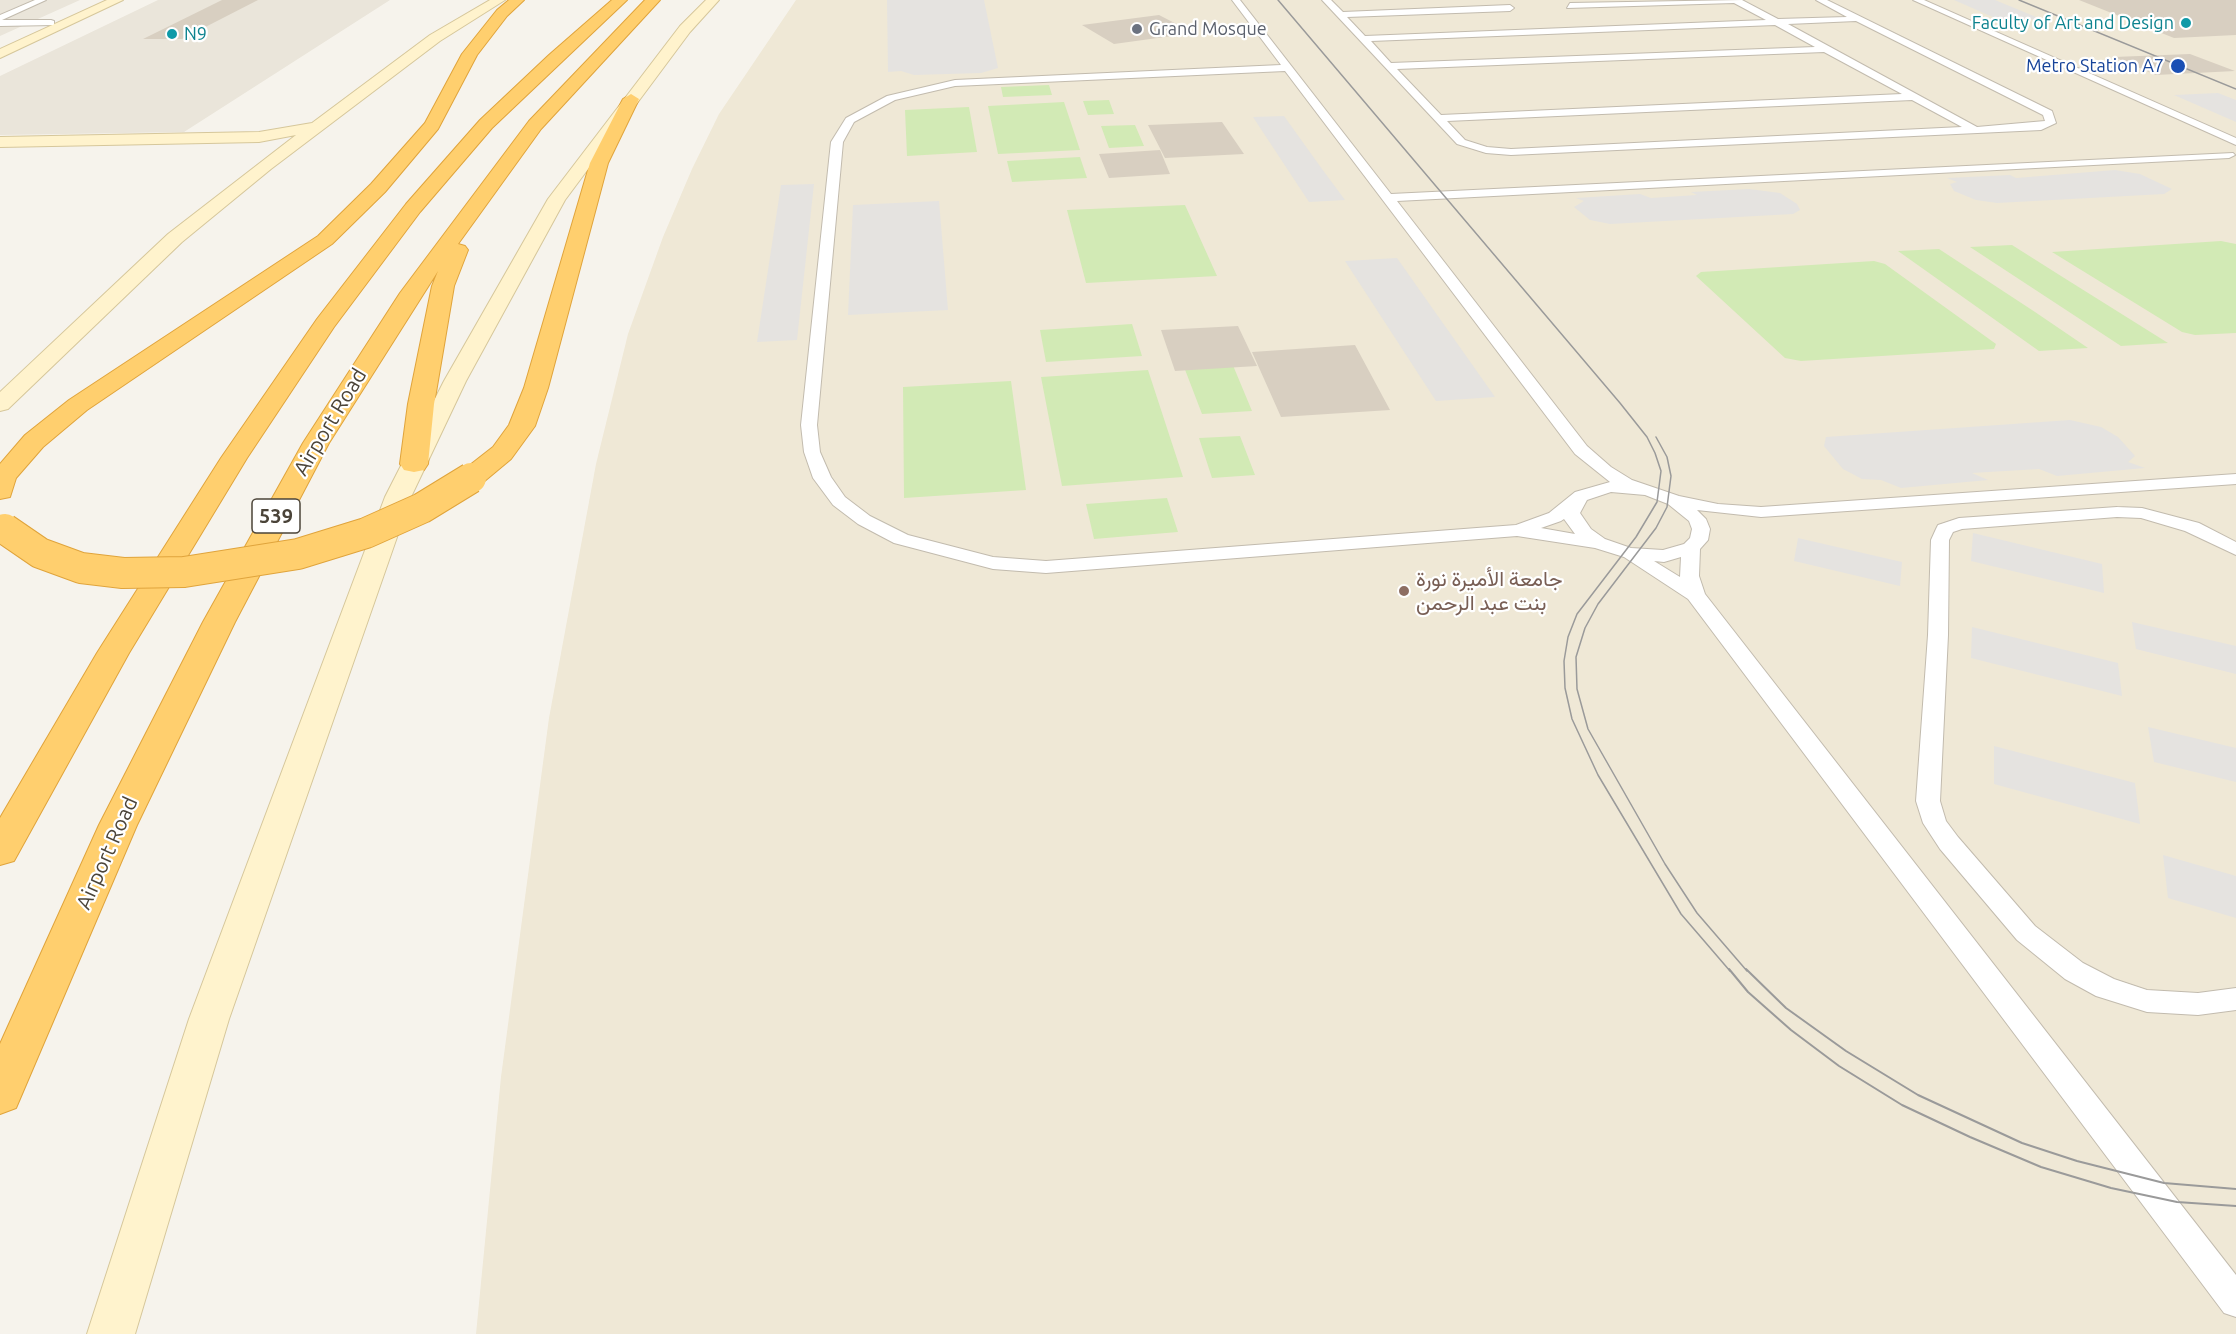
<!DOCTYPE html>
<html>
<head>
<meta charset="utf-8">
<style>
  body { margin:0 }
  canvas { display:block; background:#f6f3ec }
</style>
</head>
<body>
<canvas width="2236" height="1334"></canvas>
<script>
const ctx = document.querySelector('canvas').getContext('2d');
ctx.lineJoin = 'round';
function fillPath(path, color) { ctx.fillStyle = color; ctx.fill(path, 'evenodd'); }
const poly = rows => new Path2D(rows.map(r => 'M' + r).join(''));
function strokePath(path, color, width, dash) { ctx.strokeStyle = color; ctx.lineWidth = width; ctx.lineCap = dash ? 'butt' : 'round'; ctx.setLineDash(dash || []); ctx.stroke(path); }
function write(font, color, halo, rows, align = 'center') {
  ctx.font = font + ' Ubuntu,Vazirmatn,sans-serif'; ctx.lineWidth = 4.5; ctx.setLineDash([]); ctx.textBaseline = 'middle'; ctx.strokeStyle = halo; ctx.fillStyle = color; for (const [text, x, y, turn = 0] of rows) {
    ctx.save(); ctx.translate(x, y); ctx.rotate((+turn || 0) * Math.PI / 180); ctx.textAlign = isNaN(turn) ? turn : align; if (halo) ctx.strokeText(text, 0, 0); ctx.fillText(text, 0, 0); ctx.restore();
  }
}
const residential = poly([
  [0,0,80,0,0,36],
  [158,0,390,0,184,132,0,135,0,76]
]);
const education = poly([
  [796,0,2236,0,2236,1334,476,1334,501,1077,549,718,596,464,628,334,663,237,692,169,719,114]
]);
const green = poly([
  [1049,85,1052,95,1003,97,1001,87],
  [1109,100,1114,114,1088,115,1083,101],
  [1064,102,1080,150,998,154,988,106],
  [969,107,977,152,907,156,905,110],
  [1135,125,1144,146,1109,148,1101,126],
  [1080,157,1087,178,1012,182,1007,161],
  [1185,205,1217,276,1086,283,1067,210],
  [2221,241,2236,244,2236,333,2195,335,2182,332,2052,252],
  [2012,245,2061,276,2168,343,2121,346,1970,247],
  [1939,249,2035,312,2088,348,2039,351,1898,251],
  [1874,261,1885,264,1996,344,1994,349,1801,361,1785,358,1696,276,1701,272],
  [1132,324,1142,356,1046,362,1040,330],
  [1232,363,1252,411,1202,414,1184,367],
  [1148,370,1183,477,1062,486,1041,377],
  [1011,381,1026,490,904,498,903,387],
  [1240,436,1255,475,1212,478,1199,438],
  [1167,498,1178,532,1094,539,1086,504]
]);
const parking = poly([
  [887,0,984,0,998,68,981,73,914,75,901,71,888,72],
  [1954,0,1995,0,2041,19,2002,21],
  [2218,93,2236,100,2236,122,2174,95],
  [1284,116,1322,169,1345,200,1309,202,1253,117],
  [2115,170,2140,174,2172,189,2164,194,1997,203,1976,200,1954,191,1950,184,1957,182,1947,178,2010,175,2016,178],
  [814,184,797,340,757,342,781,185],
  [1749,189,1780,193,1797,204,1800,210,1793,214,1610,224,1590,220,1574,207,1584,201,1576,198,1640,194,1651,198,1697,195,1691,192],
  [939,201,948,310,848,315,853,205],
  [1397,258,1495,397,1436,401,1345,261],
  [2070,420,2101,427,2118,437,2135,456,2128,462,2145,468,2057,476,2039,469,1972,473,1988,480,1901,488,1881,480,1862,479,1843,469,1824,446,1826,437],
  [1973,533,2102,564,2104,593,1971,561],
  [1798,538,1902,562,1900,586,1794,561],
  [2132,622,2236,646,2236,674,2136,649],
  [1972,627,2118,663,2122,696,1971,658],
  [2148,727,2236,748,2236,782,2154,762],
  [1994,746,2135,783,2140,824,1994,784],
  [2163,855,2236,876,2236,918,2168,898]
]);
const building = poly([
  [222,0,258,0,182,39,143,39],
  [2079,0,2236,0,2236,35,2174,38],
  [1159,15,1194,33,1114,44,1082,25],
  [2190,54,2235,71,2156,75,2114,57],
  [1222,122,1244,154,1165,158,1148,125],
  [1160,150,1170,174,1109,178,1099,154],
  [1238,326,1257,366,1175,371,1161,330],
  [1355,345,1390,410,1281,417,1252,352]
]);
const street = poly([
  [35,0,46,0,2,20,51,20,54,21,54,25,0,26,0,15,35,0],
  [1232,0,1240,0,1391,194,2233,153,2235,155,2229,158,1397,201,1587,446,1611,467,1632,480,1679,496,1718,504,1761,507,2236,474,2236,484,1761,517,1697,510,1706,519,1710,529,1708,540,1700,549,1699,576,1705,594,2236,1275,2236,1317,2224,1313,1688,599,1624,557,1595,548,1517,536,1046,573,993,569,894,543,858,524,833,505,813,478,804,452,801,425,831,142,846,118,887,96,955,80,1281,65,1232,0],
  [1285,71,1575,454,1610,482,1575,492,1549,513,1516,525,1046,561,993,557,908,535,870,516,845,497,831,477,820,452,817,425,843,142,854,122,895,100,955,86,1285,71],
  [1611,492,1645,495,1668,504,1689,521,1692,529,1690,538,1684,544,1663,550,1631,548,1605,539,1591,529,1580,513,1587,500,1611,492],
  [1564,519,1575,534,1541,528,1561,521,1564,519],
  [1681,557,1680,577,1654,561,1664,562,1681,557],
  [1322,0,1331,0,1343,12,1510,5,1514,8,1510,11,1347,17,1365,36,1766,20,1734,3,1567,8,1570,3,1742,0,1778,19,1847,17,1816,0,1827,0,2052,111,2056,123,2041,130,1511,155,1486,153,1457,144,1322,0],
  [1856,21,2043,115,2045,121,1977,127,1788,24,1856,21],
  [1775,25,1815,47,1391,63,1371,41,1775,25],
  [1824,52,1902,94,1441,115,1397,69,1824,52],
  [1912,100,1962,127,1511,149,1487,147,1465,140,1447,121,1912,100],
  [1913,0,1924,0,2236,138,2236,145,1913,0],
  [2117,507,2142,508,2199,523,2236,542,2236,555,2185,531,2141,518,2117,517,1962,529,1953,532,1949,540,1948,635,1940,801,1946,821,1958,837,2035,926,2083,963,2114,979,2147,990,2198,993,2236,988,2236,1010,2198,1015,2147,1012,2096,996,2065,979,2017,940,1940,849,1923,823,1916,801,1928,635,1931,540,1936,529,1938,525,1959,518,2117,507]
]);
const secondary = poly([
  [107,0,123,0,0,58,0,49,107,0],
  [490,0,505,0,440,41,271,169,182,242,8,409,0,411,0,392,168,234,296,135,259,142,0,147,0,137,259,132,312,123,430,35,490,0],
  [706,0,719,0,690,32,565,200,466,381,411,497,229,1019,135,1334,87,1334,189,1019,385,497,444,381,548,199,680,26,706,0]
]);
const highway = poly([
  [509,0,524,0,507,16,477,55,438,129,385,192,332,244,87,410,43,447,16,478,10,497,0,499,0,464,25,435,69,400,318,236,371,184,425,123,462,54,497,10,509,0],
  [612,0,627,0,492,128,420,212,334,327,247,458,129,653,14,861,0,865,0,818,97,653,221,458,317,319,406,204,480,120,549,55,612,0],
  [645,0,660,0,541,129,458,244,465,246,468,250,454,286,434,404,428,464,424,470,414,472,404,470,400,464,408,404,432,286,438,271,329,443,235,622,137,825,16,1108,0,1114,0,1044,99,825,203,622,303,443,400,293,529,121,645,0],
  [631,94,639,99,608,163,548,388,535,426,511,459,481,484,471,486,461,484,457,478,461,472,493,447,509,425,524,388,590,163,623,99,631,94]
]);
const tramFar1 = poly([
  [1278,0,1620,403,1647,437,1655,453,1661,471,1657,502,1636,537,1577,614,1568,637,1564,661,1565,688,1572,719,1598,775,1681,914,1730,971],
  [2019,0,2236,89],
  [1656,437,1667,457,1671,476,1667,507,1656,528,1598,604,1585,628,1576,657,1577,689,1588,729,1665,864,1697,913,1747,971]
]);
const tram = poly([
  [1729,969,1748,992,1791,1030,1839,1066,1902,1105,1970,1137,2041,1167,2111,1188,2177,1202,2236,1206],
  [1746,969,1786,1008,1846,1051,1918,1095,2022,1143,2077,1161,2164,1183,2236,1189]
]);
const highwayBridge = poly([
  [5,529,40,553,81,568,123,573,184,572,298,554,366,533,422,508,471,478]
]);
const markers = [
  [2186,23,6,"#0f9aa8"],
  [1137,29,6,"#6b7280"],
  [172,34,6,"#0f9aa8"],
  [2178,66,8,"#1a4fb4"],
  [1404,591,6,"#8d6e63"]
];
const farCulturenames = [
  ["Faculty of Art and Design",2174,23],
  ["N9",184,34,"left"]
];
const farWorshipnames = [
  ["Grand Mosque",1149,29]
];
const farTransitnames = [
  ["Metro Station A7",2164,66]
];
const shields = [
  [276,516,48]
];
const shieldNames = [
  ["539",276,516]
];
const streetNames = [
  ["Airport Road",330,422,-59],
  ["Airport Road",107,853,-66]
];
const educationNames = [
  ["جامعة الأميرة نورة",1416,579],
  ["بنت عبد الرحمن",1416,603]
];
fillPath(residential, '#eae5da');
fillPath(education, '#efe8d6');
fillPath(green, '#d2eab5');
fillPath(parking, '#e5e3e0');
fillPath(building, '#d8cfc1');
strokePath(street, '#c2bbae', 2);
strokePath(secondary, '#d6c79b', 2);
strokePath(highway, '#e0a43c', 2);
fillPath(street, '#fff');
fillPath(secondary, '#fff3cd');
fillPath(highway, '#ffcf6e');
strokePath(tramFar1, '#9a9a9a', 1.5);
strokePath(tram, '#9a9a9a', 2);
strokePath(highwayBridge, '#e0a43c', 32, []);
strokePath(highwayBridge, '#ffcf6e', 30);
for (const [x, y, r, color] of markers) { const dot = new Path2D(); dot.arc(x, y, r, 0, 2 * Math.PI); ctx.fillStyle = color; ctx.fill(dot); strokePath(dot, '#fff', 2); }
write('18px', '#0d838f', '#fff', farCulturenames, 'right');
write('18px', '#5b616d', '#fff', farWorshipnames, 'left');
write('18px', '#164399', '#fff', farTransitnames, 'right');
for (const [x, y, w] of shields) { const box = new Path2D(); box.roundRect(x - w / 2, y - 17, w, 34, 4.5); ctx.fillStyle = '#fff'; ctx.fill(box); strokePath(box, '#4b4439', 1.5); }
write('bold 20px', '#4b4439', null, shieldNames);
write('21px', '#4b4439', '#fff', streetNames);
write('21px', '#785e54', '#fff', educationNames, 'left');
</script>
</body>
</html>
